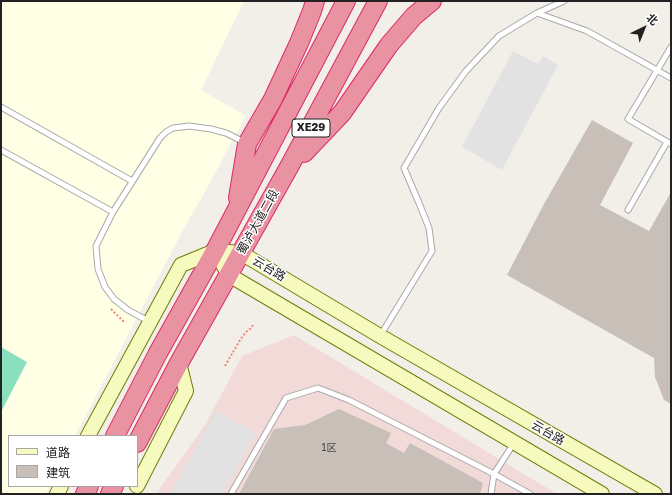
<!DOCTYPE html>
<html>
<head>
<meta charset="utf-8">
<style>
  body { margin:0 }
  #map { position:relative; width:672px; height:495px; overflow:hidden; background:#f2efe9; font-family:"Golos Text","Noto Sans SC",sans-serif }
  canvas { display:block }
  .frame { position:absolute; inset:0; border:2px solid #222; pointer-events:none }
  .legend { position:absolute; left:8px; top:435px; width:130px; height:52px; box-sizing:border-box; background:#fff; border:1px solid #a7a7a7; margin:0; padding:5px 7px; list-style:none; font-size:12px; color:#222 }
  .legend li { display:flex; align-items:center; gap:8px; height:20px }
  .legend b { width:20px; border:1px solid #a7a7a7 }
  .north { position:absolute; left:624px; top:8px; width:40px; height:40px; -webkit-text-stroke:3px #fff; paint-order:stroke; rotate:43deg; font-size:11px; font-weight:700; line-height:16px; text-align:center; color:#222 }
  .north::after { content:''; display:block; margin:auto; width:14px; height:18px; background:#222; clip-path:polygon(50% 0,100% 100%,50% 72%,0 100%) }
</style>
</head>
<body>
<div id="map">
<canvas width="672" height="495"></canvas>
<div class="frame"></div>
<ul class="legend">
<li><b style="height:5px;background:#f7fabf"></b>道路</li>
<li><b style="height:11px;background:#c7bfb8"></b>建筑</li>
</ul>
<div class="north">北</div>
</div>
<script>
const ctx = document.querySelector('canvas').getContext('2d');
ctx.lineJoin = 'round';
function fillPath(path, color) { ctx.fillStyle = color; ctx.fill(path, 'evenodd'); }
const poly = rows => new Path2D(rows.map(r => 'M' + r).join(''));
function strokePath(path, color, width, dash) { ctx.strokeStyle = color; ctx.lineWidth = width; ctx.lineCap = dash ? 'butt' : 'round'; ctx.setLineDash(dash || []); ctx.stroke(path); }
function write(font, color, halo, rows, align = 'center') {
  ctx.font = font + ' "Golos Text","Noto Sans SC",sans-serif'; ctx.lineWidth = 3; ctx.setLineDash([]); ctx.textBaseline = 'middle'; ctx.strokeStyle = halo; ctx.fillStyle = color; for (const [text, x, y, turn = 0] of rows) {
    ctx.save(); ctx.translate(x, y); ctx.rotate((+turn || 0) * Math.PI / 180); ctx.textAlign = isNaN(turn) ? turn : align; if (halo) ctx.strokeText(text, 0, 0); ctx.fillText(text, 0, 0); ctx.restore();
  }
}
const commercial = poly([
  [294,335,552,491,557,494,156,494,205,425,242,356]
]);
const education = poly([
  [1,1,244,1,201,90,246,116,202,197,184,228,75,436,9,436,9,486,50,486,46,494,1,494]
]);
const pitch = poly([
  [1,347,27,362,1,412]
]);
const parking = poly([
  [513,51,538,64,543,56,558,65,502,170,462,147],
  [216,411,256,433,222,494,170,494]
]);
const building = poly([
  [592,120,633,143,600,205,649,231,671,192,671,404,664,400,655,377,654,358,507,275,544,204],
  [339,409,391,433,386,443,404,453,410,443,483,483,480,494,239,494,274,429,305,425]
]);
const path = poly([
  [111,309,124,322],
  [225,366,240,340,246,332,251,328,253,325]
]);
const lane = poly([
  [537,13,587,31,671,78],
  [671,47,628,119,671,144],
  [1,107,132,181],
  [1,150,113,212],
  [628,210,667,142],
  [150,322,128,310,114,299,105,287,98,269,96,246,113,212,160,138,166,132,173,128,189,126,211,129,226,133,244,142],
  [380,336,432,251,429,228,419,203,404,168,439,108,466,71,499,36,537,13,564,1],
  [231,494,286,398,318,388,349,400,494,474,530,494],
  [491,494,494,474,514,443]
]);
const secondary = poly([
  [215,251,229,275,602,494],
  [88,436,181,265,215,251,241,253,380,336,655,494],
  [137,486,186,391,179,363],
  [57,494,61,486]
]);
const highway = poly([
  [304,153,342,113,389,45,414,16,432,1],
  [238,198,247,144,273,99,299,43,312,11,315,1],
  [115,436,158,353,215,251,346,1],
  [137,443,179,363,289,167,378,1],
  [85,494,89,486],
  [110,494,114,486]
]);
const numberNames = [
  ["1区",329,448]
];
const shields = [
  [311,128,38]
];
const shieldNames = [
  ["XE29",311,128]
];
const streetNames = [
  ["蜀泸大道二段",258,222,-61],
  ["云台路",269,269,31],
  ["云台路",548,433,30]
];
fillPath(commercial, '#f2dad9');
fillPath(education, '#ffffe5');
fillPath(pitch, '#88e0be');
fillPath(parking, '#e2e2e2');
fillPath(building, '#c7bfb8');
strokePath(lane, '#a9a9a9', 7);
strokePath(secondary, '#707d05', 16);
strokePath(highway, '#dc2a67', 20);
strokePath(path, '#fa8072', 2, [2, 2]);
strokePath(lane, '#fff', 5);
strokePath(secondary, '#f7fabf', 14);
strokePath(highway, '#e892a2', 18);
write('10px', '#4b4948', null, numberNames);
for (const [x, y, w] of shields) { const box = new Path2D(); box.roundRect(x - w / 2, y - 9, w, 18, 3); ctx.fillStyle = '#fff'; ctx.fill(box); strokePath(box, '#222', 1); }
write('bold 11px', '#222', null, shieldNames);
write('12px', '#222', '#fff', streetNames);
</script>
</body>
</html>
